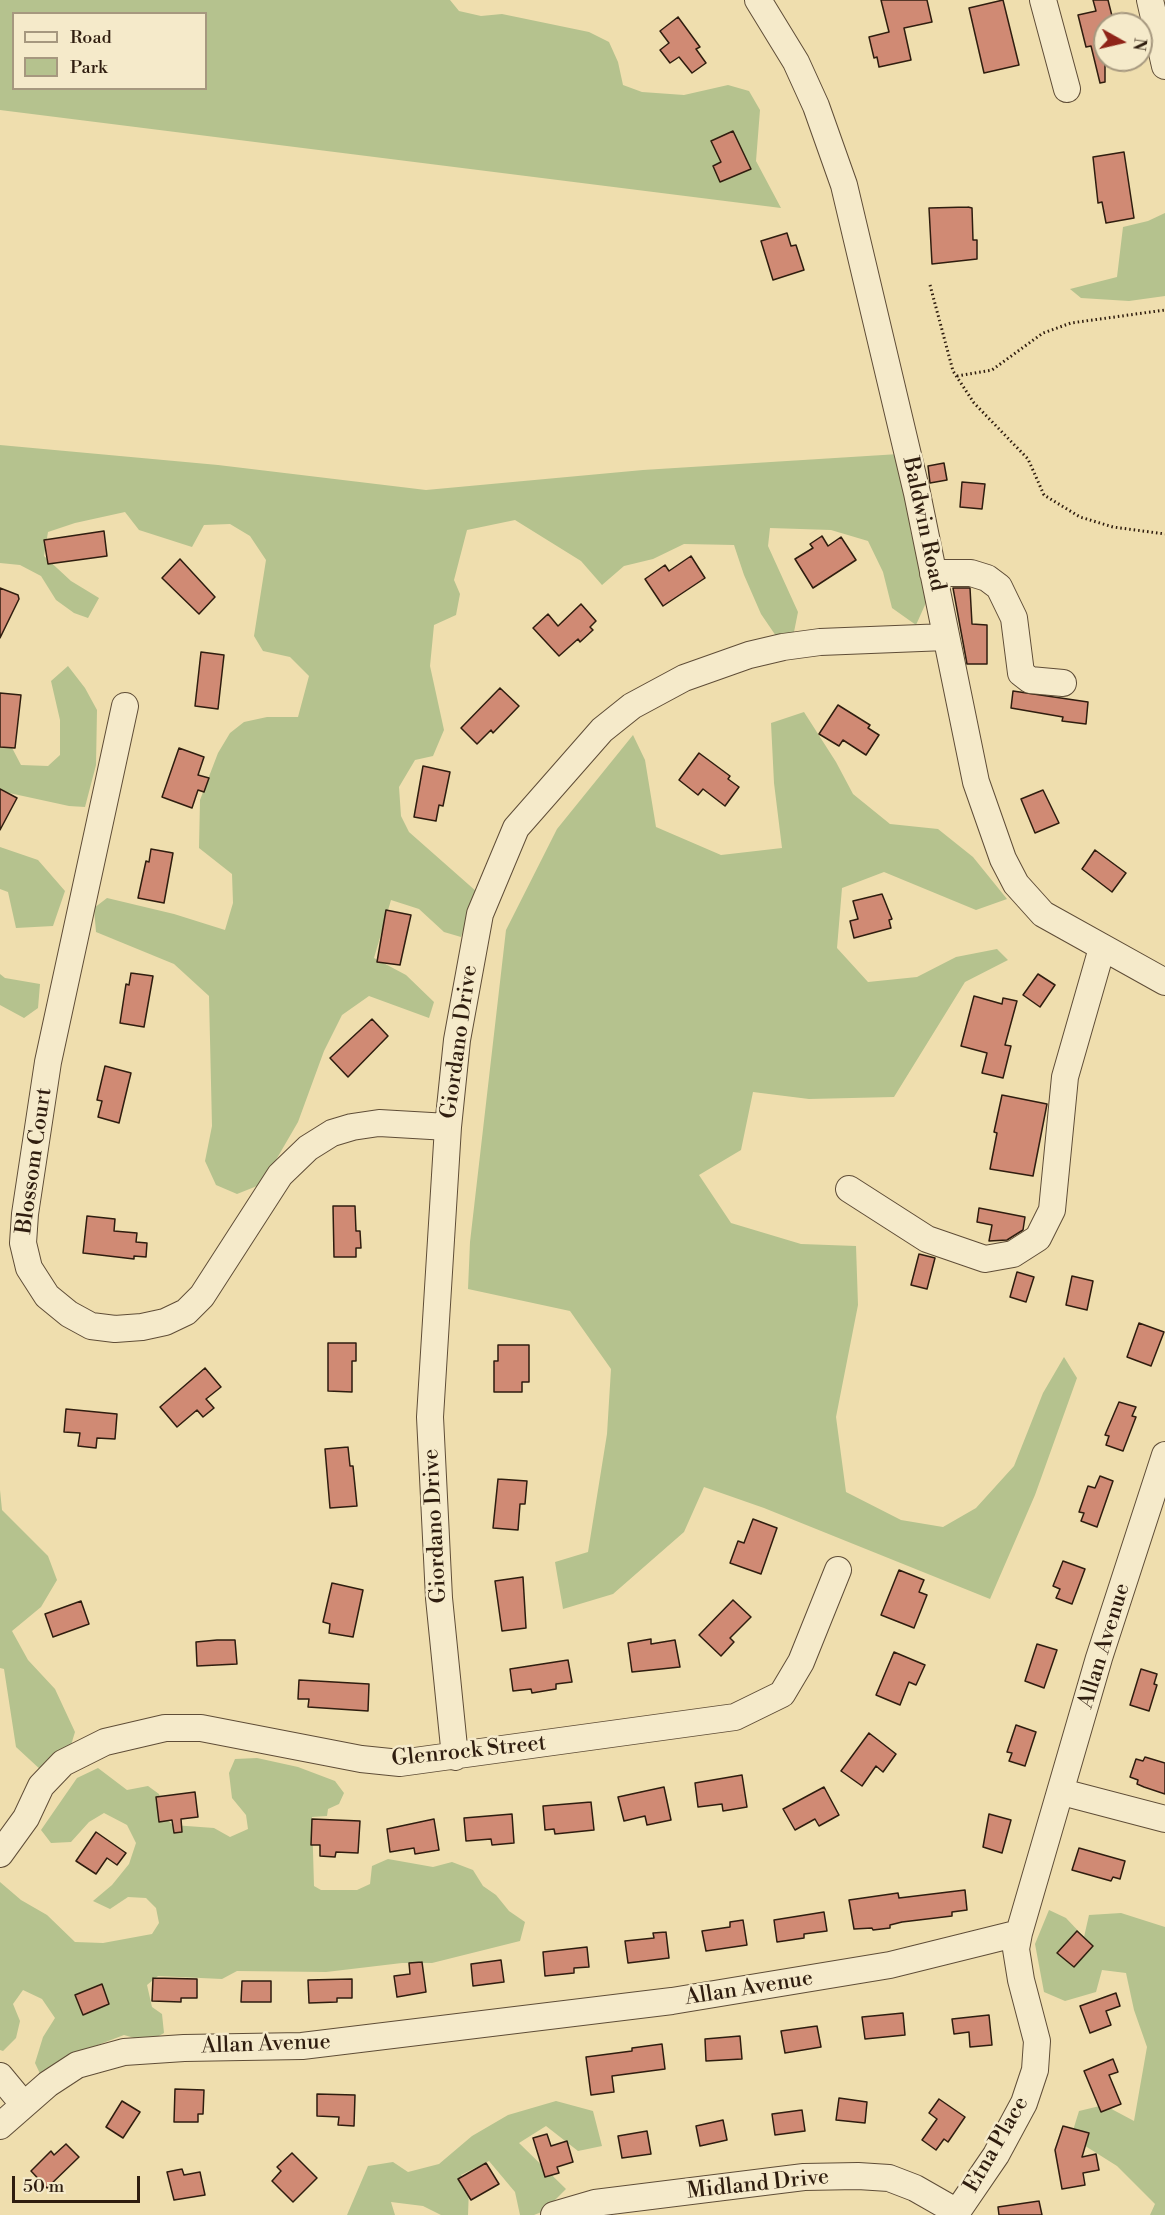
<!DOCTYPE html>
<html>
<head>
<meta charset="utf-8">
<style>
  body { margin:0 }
  #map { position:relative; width:1165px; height:2215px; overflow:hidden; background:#efdeae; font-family:"Libre Bodoni",serif }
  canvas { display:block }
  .legend { position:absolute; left:12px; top:12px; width:195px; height:78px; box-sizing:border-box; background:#f5eaca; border:2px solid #a6987f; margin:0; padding:8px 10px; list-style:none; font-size:18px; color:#2f1d0f }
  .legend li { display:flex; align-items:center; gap:12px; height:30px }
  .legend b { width:30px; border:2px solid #a6987f }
  .north { position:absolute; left:1093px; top:12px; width:60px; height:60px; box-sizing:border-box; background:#f5eaca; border:2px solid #a6987f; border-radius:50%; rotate:98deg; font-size:16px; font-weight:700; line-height:24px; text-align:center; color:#2f1d0f }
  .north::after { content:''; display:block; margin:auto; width:21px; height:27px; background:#8f2418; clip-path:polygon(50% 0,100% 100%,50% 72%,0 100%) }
  .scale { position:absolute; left:12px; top:2176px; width:128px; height:27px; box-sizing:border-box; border:3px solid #2f1d0f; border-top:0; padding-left:8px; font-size:18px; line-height:21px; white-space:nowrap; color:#2f1d0f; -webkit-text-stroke:4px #f5eaca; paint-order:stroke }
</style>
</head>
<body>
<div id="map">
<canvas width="1165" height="2215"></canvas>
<ul class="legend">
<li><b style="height:8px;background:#f5eaca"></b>Road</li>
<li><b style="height:16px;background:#b5c28e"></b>Park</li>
</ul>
<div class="north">N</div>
<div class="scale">50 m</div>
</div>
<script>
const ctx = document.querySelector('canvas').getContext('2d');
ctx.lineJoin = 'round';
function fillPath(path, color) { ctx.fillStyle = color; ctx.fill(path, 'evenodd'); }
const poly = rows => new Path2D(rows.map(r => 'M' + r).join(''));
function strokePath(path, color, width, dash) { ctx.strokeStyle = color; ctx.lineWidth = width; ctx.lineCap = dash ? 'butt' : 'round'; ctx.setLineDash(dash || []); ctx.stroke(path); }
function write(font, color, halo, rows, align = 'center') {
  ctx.font = font + ' "Libre Bodoni",serif'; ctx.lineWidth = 5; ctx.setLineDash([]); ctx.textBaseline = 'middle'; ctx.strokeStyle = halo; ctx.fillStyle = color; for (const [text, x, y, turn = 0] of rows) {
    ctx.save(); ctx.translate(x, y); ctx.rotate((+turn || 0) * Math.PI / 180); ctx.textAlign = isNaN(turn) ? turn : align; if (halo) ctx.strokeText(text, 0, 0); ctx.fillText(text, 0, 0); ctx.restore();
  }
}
const green = poly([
  [0,0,450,0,459,11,481,16,502,14,589,32,609,42,618,62,623,85,642,92,684,95,728,85,749,91,760,110,756,161,781,208,0,110],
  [14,14,206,14,206,88,14,88],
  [1165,213,1165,296,1129,301,1081,298,1070,289,1117,277,1123,227,1148,221],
  [0,445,218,465,426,490,643,470,899,454,911,533,929,596,916,625,892,608,883,572,868,541,831,530,770,528,768,546,798,612,794,632,776,636,761,614,744,575,734,545,684,544,653,559,624,566,602,585,581,561,515,520,467,530,454,580,460,594,456,615,434,625,430,666,444,730,433,756,415,760,399,787,401,816,409,832,477,892,461,937,444,932,419,909,391,900,374,958,406,975,434,1002,429,1018,369,996,342,1015,324,1051,298,1122,262,1184,237,1194,216,1185,205,1161,212,1126,209,996,174,964,96,932,94,908,107,898,174,914,225,930,233,903,232,874,199,848,200,800,218,753,230,733,244,722,267,717,298,717,309,676,290,657,263,651,254,636,266,560,250,536,230,524,204,525,192,547,139,530,125,512,75,523,48,532,44,556,71,581,99,598,88,618,74,613,56,600,41,576,20,565,0,563],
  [68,666,85,688,97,710,96,765,85,807,69,806,0,791,0,740,10,744,21,765,48,766,60,755,60,720,51,681],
  [804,712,836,762,853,794,890,824,938,829,973,857,1007,899,976,910,884,872,842,888,837,948,868,982,917,977,956,957,997,949,1008,960,965,982,894,1097,809,1099,753,1092,741,1150,699,1175,731,1223,801,1244,856,1246,858,1305,836,1417,846,1492,901,1520,943,1527,976,1508,1014,1466,1043,1393,1064,1357,1077,1378,1035,1495,990,1599,764,1508,704,1487,684,1532,613,1594,563,1609,555,1562,588,1552,607,1434,611,1369,570,1311,468,1289,470,1242,506,930,557,829,633,735,645,760,656,827,721,855,782,848,774,783,771,723],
  [0,847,38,860,65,891,53,926,16,928,8,892,0,889],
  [0,974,5,978,40,984,38,1008,24,1018,0,1005],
  [0,1490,2,1510,48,1556,57,1580,41,1607,12,1631,28,1660,55,1689,75,1732,68,1755,42,1771,16,1747,4,1669,0,1668],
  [257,1758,298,1767,335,1781,344,1793,339,1804,328,1809,327,1816,312,1817,314,1886,321,1890,357,1890,370,1884,372,1866,388,1859,433,1867,452,1862,473,1870,483,1886,496,1895,509,1911,525,1922,520,1941,432,1963,402,1963,326,1972,237,1971,222,1979,158,1976,147,1985,152,2007,162,2014,164,2033,148,2042,124,2035,82,2051,43,2080,35,2063,43,2037,55,2018,42,1999,23,1990,13,2004,20,2021,16,2038,3,2051,0,2050,0,1882,21,1900,47,1915,75,1942,103,1943,152,1934,159,1923,156,1908,146,1898,128,1897,110,1909,93,1901,112,1885,129,1864,136,1843,127,1825,104,1813,89,1822,71,1842,51,1843,41,1830,77,1778,98,1768,127,1790,148,1786,159,1794,165,1818,173,1825,214,1828,230,1837,248,1829,246,1815,232,1798,229,1773,235,1759],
  [1049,1910,1066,1918,1084,1937,1089,1915,1121,1913,1165,1927,1165,2215,1150,2215,1155,2204,1117,2166,1071,2137,1079,2111,1104,2105,1134,2121,1147,2047,1134,2010,1126,1973,1102,1970,1096,1992,1065,2001,1044,1992,1035,1944],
  [556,2101,593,2111,602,2146,578,2151,546,2126,519,2143,566,2189,544,2211,534,2215,520,2215,515,2192,489,2161,461,2175,469,2188,468,2215,441,2215,423,2206,391,2202,395,2215,347,2215,368,2166,393,2162,408,2172,439,2164,472,2136,508,2115]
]);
const building = poly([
  [881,0,927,0,932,22,904,28,911,60,879,67,877,57,874,58,869,37,889,32,881,0],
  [1003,0,1019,65,984,73,969,8,1003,0],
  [1093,0,1108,0,1114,24,1105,24,1105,82,1100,83,1091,46,1086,47,1078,15,1096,11,1093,0],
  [678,17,700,47,696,49,706,63,692,73,679,57,670,63,660,50,669,43,660,31,678,17],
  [733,131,751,169,720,182,713,166,721,162,711,141,733,131],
  [1124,152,1134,218,1106,223,1102,202,1098,203,1093,157,1124,152],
  [968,207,972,208,973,240,977,240,977,259,932,264,929,208,968,207],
  [787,233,791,246,796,245,804,270,773,280,761,241,787,233],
  [944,463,947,480,930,483,928,466,944,463],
  [962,482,985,484,982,509,960,507,962,482],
  [104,531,107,556,48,564,44,540,104,531],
  [822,536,828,546,841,537,856,560,813,588,795,559,813,548,810,544,822,536],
  [691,556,705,578,663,606,645,579,665,565,669,571,691,556],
  [180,559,215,597,199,614,162,578,180,559],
  [0,588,18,595,19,599,0,638,0,588],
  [953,588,970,588,972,624,987,625,987,664,967,664,953,588],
  [581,604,596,621,590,627,593,630,580,642,578,639,559,656,533,628,548,614,558,626,581,604],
  [201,652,224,655,218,709,195,706,201,652],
  [500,688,519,706,493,733,491,730,477,744,461,728,500,688],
  [1013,691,1088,702,1086,724,1062,721,1063,717,1011,708,1013,691],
  [0,693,21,695,15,748,0,747,0,693],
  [838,705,870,725,868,728,879,735,866,755,843,740,839,746,819,734,838,705],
  [179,748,204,757,198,775,209,778,204,792,198,790,192,808,162,797,179,748],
  [699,753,730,776,728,779,739,787,725,806,703,789,698,795,679,780,699,753],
  [423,766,450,772,443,806,439,805,436,821,414,817,423,766],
  [0,789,17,798,0,830,0,789],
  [1043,790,1059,823,1035,833,1021,799,1043,790],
  [151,849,173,853,164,903,138,898,146,861,149,862,151,849],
  [1095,850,1126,873,1112,892,1082,869,1095,850],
  [882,894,892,919,889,920,891,928,854,938,850,921,858,919,853,901,882,894],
  [386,910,411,915,400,965,377,962,386,910],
  [131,973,153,976,144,1027,120,1023,126,984,129,985,131,973],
  [1038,974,1055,985,1040,1007,1023,995,1038,974],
  [974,996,1002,1004,1003,998,1017,1001,1005,1045,1011,1046,1003,1078,982,1073,987,1053,961,1046,974,996],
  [372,1019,388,1036,348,1077,330,1058,372,1019],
  [105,1066,131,1073,119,1123,98,1117,102,1101,97,1100,105,1066],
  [1002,1095,1047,1104,1033,1176,990,1169,997,1133,994,1132,1002,1095],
  [333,1206,355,1206,356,1231,360,1231,361,1248,356,1248,356,1257,334,1257,333,1206],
  [979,1208,1025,1217,1023,1230,1007,1240,989,1241,992,1225,977,1222,979,1208],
  [87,1216,115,1219,114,1231,137,1233,136,1242,147,1243,146,1257,134,1256,134,1259,83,1253,87,1216],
  [919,1254,935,1258,927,1289,911,1285,919,1254],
  [1017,1272,1034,1277,1026,1302,1010,1297,1017,1272],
  [1072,1276,1093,1281,1087,1310,1066,1305,1072,1276],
  [1139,1323,1164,1332,1151,1366,1127,1357,1139,1323],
  [328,1343,356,1343,356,1361,352,1361,352,1392,328,1391,328,1343],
  [498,1345,529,1345,529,1382,522,1382,522,1392,494,1392,494,1361,498,1361,498,1345],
  [205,1368,221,1387,206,1399,214,1408,203,1417,197,1410,177,1427,160,1407,205,1368],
  [1119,1402,1136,1407,1132,1416,1136,1417,1123,1451,1106,1445,1109,1436,1105,1435,1119,1402],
  [66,1409,117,1414,115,1439,97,1438,96,1448,78,1446,80,1433,64,1432,66,1409],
  [348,1447,350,1466,353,1466,357,1506,330,1508,325,1449,348,1447],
  [1100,1476,1113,1481,1097,1527,1081,1521,1084,1513,1079,1512,1088,1486,1095,1488,1100,1476],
  [498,1479,527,1481,525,1504,520,1504,518,1530,493,1528,498,1479],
  [753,1519,777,1528,761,1574,730,1563,738,1541,744,1543,753,1519],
  [1063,1561,1085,1569,1072,1604,1056,1598,1060,1589,1053,1586,1063,1561],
  [899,1570,924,1580,919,1592,927,1595,914,1628,881,1615,899,1570],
  [523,1577,526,1628,502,1631,495,1581,523,1577],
  [332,1583,363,1590,353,1637,329,1633,330,1624,323,1622,332,1583],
  [733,1600,751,1617,730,1638,734,1642,721,1656,699,1635,733,1600],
  [81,1601,89,1624,53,1637,45,1614,81,1601],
  [651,1639,651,1644,675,1640,680,1667,632,1672,628,1643,651,1639],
  [217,1640,235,1640,237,1664,197,1666,196,1642,217,1640],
  [1037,1644,1057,1650,1044,1688,1025,1681,1037,1644],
  [894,1652,925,1665,916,1685,909,1682,900,1705,876,1695,894,1652],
  [568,1660,572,1682,556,1684,556,1689,532,1693,531,1689,513,1691,510,1669,568,1660],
  [1141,1669,1157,1674,1154,1684,1157,1685,1149,1711,1130,1705,1141,1669],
  [299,1680,369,1684,368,1711,308,1707,309,1699,298,1699,299,1680],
  [1016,1725,1036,1732,1025,1766,1009,1761,1012,1753,1007,1752,1016,1725],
  [869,1733,896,1754,883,1772,876,1766,862,1786,841,1771,869,1733],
  [1145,1757,1165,1763,1165,1794,1144,1787,1137,1784,1138,1780,1130,1777,1136,1759,1143,1761,1145,1757],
  [742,1775,747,1807,723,1811,722,1804,698,1807,695,1783,742,1775],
  [664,1787,671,1820,647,1825,645,1816,624,1821,618,1797,664,1787],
  [824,1787,839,1815,819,1826,815,1819,795,1830,783,1809,824,1787],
  [195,1792,198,1817,181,1819,182,1832,174,1833,172,1820,159,1822,156,1797,195,1792],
  [591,1802,594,1830,555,1834,554,1829,545,1830,543,1806,591,1802],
  [512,1814,514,1843,492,1845,491,1839,466,1841,464,1818,512,1814],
  [989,1814,1011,1820,1002,1853,983,1847,989,1814],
  [312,1819,360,1821,358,1853,336,1852,335,1857,320,1856,320,1845,311,1845,312,1819],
  [434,1819,439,1850,415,1854,414,1848,390,1852,387,1829,434,1819],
  [96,1832,126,1853,117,1865,107,1858,96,1874,76,1861,96,1832],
  [1079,1848,1125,1861,1120,1879,1113,1877,1111,1881,1072,1870,1079,1848],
  [965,1890,967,1910,952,1912,952,1916,902,1922,890,1925,890,1928,873,1930,872,1928,854,1929,849,1900,898,1893,899,1898,965,1890],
  [824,1912,827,1931,804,1934,804,1938,777,1942,774,1920,824,1912],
  [743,1920,747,1945,706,1951,702,1931,730,1927,730,1922,743,1920],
  [1077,1931,1093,1946,1074,1967,1057,1953,1077,1931],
  [666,1932,669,1958,628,1963,625,1941,654,1938,653,1933,666,1932],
  [587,1947,589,1967,574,1968,574,1973,545,1976,543,1952,587,1947],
  [501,1960,504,1982,473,1986,471,1964,501,1960],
  [422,1962,426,1992,397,1997,394,1976,410,1974,409,1963,422,1962],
  [153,1978,197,1979,197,1998,181,1998,181,2002,152,2001,153,1978],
  [352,1979,352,1998,337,1998,337,2002,309,2003,308,1980,352,1979],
  [242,1981,271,1981,271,2002,241,2002,242,1981],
  [102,1984,109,2004,83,2015,75,1995,102,1984],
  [1116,1993,1120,2006,1106,2011,1111,2025,1090,2033,1080,2006,1116,1993],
  [903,2013,905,2035,865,2039,862,2017,903,2013],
  [989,2015,992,2045,970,2047,969,2032,954,2034,952,2019,989,2015],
  [817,2026,821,2047,785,2053,781,2031,817,2026],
  [740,2036,742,2059,706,2061,705,2039,740,2036],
  [662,2044,665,2069,612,2076,614,2092,591,2095,586,2057,632,2051,632,2048,662,2044],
  [1113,2059,1118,2072,1109,2075,1121,2104,1101,2112,1084,2071,1113,2059],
  [175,2089,204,2090,203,2114,198,2114,198,2122,174,2122,175,2089],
  [317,2094,355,2095,354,2126,338,2125,339,2117,317,2116,317,2094],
  [839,2098,867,2102,865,2123,836,2120,839,2098],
  [939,2099,965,2117,948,2142,944,2139,936,2150,922,2140,937,2119,929,2113,939,2099],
  [122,2101,140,2112,123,2138,106,2127,122,2101],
  [802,2110,805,2131,775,2135,772,2114,802,2110],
  [723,2120,727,2140,700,2146,696,2126,723,2120],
  [1063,2126,1089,2133,1082,2157,1096,2154,1099,2170,1083,2173,1085,2185,1062,2189,1055,2150,1063,2126],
  [647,2131,651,2154,622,2158,618,2136,647,2131],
  [547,2134,551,2146,567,2141,573,2162,557,2167,559,2173,545,2177,533,2138,547,2134],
  [66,2144,79,2157,47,2188,31,2171,51,2151,54,2155,66,2144],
  [292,2153,317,2178,293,2202,272,2181,281,2171,277,2167,292,2153],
  [486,2163,499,2184,471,2200,458,2179,486,2163],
  [182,2169,184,2175,200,2172,205,2195,174,2200,167,2172,182,2169],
  [1039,2201,1042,2215,999,2215,998,2207,1039,2201]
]);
const path = poly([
  [930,285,953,371,974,403,1028,459,1044,495,1080,517,1113,527,1165,534],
  [957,376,992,370,1043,333,1071,323,1165,310]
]);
const minor = poly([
  [758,0,796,62,816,106,844,185,917,493,976,782,1003,859,1016,884,1043,914,1165,982],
  [1043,0,1067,89],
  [1150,0,1165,66],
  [933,573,971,573,987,578,999,587,1014,618,1021,673,1030,680,1063,683],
  [125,706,48,1062,25,1214,23,1243,29,1268,47,1296,69,1314,91,1326,115,1329,142,1327,165,1322,186,1312,202,1296,280,1175,308,1148,332,1133,352,1127,379,1123,448,1127],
  [849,1189,927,1239,985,1259,1013,1254,1038,1238,1052,1210,1065,1077,1102,948],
  [455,1757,439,1598,430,1417,448,1127,457,1040,480,914,516,828,602,730,632,706,684,678,749,655,783,647,820,642,946,637],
  [1062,1792,1165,1819],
  [0,1854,26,1818,41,1786,63,1763,105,1742,165,1728,201,1728,361,1759,400,1763,735,1717,782,1694,801,1662,838,1570],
  [0,2076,24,2105],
  [0,2126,48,2084,77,2065,124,2052,184,2048,302,2046,672,2001,890,1965,1019,1933],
  [554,2215,595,2203,804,2177,858,2176,889,2178,915,2188,957,2212],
  [955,2215,996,2155,1024,2103,1035,2070,1037,2041,1021,1980,1016,1949,1019,1933,1099,1658,1165,1455]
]);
const streetNames = [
  ["Baldwin Road",923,524,78],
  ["Giordano Drive",460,1042,-82],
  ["Blossom Court",35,1161,-82],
  ["Giordano Drive",436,1526,-93],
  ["Allan Avenue",1105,1646,-73],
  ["Glenrock Street",469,1752,-6],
  ["Allan Avenue",749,1989,-9],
  ["Allan Avenue",266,2045,-2],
  ["Etna Place",997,2145,-60],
  ["Midland Drive",758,2185,-6]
];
fillPath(green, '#b5c28e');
fillPath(building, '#d08a74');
strokePath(building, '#2f1d0f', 1.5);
strokePath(minor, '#5f4d37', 28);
strokePath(path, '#2f1d0f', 3, [1.5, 3]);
strokePath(minor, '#f5eaca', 26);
write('22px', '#2f1d0f', '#f5eaca', streetNames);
</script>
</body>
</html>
